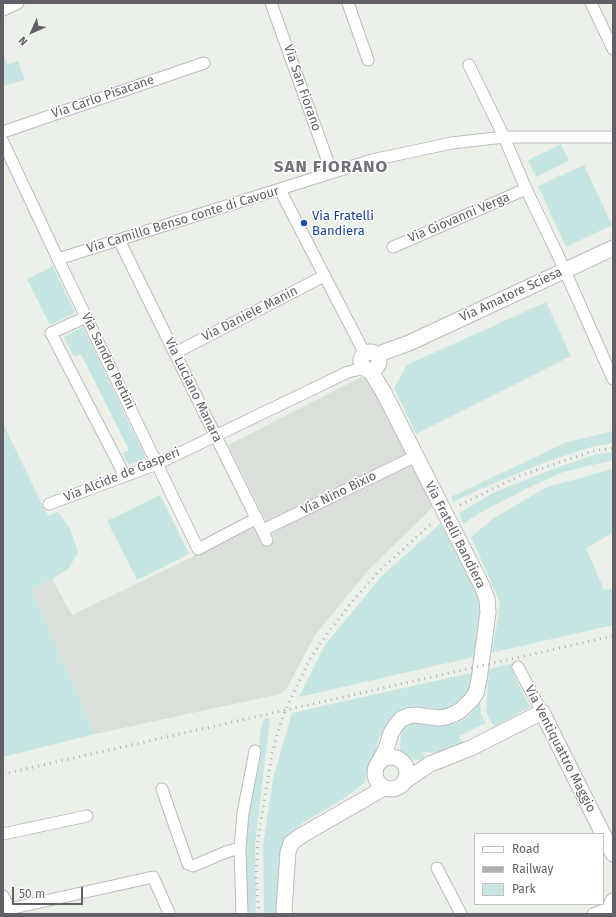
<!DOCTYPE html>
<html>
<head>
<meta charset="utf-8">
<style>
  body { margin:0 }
  #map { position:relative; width:616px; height:917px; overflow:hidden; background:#ebf0e8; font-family:"Fira Sans",sans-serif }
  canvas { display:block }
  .frame { position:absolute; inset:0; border:4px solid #635f67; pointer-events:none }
  .legend { position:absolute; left:474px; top:833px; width:130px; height:72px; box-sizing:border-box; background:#fff; border:1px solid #c1bfc2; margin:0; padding:5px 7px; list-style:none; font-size:12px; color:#635f67 }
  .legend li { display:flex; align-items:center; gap:8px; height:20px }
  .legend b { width:20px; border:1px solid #c1bfc2 }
  .north { position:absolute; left:12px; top:12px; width:40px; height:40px; -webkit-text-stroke:3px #fff; paint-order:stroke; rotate:225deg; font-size:11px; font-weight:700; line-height:16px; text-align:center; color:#635f67 }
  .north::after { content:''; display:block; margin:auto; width:14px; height:18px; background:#635f67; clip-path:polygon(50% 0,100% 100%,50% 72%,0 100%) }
  .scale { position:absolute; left:12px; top:887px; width:71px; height:18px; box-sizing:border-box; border:2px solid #635f67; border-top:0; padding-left:5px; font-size:12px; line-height:14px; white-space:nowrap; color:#635f67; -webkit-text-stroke:3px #fff; paint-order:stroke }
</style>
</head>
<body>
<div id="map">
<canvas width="616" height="917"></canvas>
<div class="frame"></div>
<ul class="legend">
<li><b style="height:5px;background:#fff"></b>Road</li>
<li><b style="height:5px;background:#b1b0b1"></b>Railway</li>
<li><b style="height:11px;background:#c7e6e3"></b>Park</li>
</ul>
<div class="north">N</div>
<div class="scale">50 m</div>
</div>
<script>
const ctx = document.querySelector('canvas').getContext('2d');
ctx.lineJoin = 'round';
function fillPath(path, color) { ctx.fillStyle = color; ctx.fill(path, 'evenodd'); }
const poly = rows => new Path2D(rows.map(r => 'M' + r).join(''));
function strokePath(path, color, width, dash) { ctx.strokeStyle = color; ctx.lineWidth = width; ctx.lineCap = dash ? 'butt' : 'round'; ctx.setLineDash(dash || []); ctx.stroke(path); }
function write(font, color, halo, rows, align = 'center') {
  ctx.font = font + ' "Fira Sans",sans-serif'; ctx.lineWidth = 3; ctx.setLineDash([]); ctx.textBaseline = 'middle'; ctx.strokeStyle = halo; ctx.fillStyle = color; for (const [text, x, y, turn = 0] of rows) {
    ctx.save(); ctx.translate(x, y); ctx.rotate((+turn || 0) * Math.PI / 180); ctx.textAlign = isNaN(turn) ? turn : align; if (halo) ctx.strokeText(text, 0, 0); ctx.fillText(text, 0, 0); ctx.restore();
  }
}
const industrial = poly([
  [369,373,434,506,371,567,315,635,286,690,280,694,95,734,31,589,52,579,72,615,254,527,263,545,275,539,228,445]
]);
const green = poly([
  [3,53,8,65,18,61,25,80,3,86],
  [561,144,569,161,536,177,528,160],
  [584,165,612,225,566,247,538,186],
  [53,266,75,313,50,325,27,279],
  [546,302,571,356,416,434,394,388,407,365],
  [83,327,146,458,129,465,122,453,129,450,81,354,74,357,64,337],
  [3,424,48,516,58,512,70,528,78,552,69,568,52,579,31,589,95,734,3,757],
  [613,431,613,443,595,446,548,461,490,485,453,502,451,497,567,442],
  [613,452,613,460,563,472,530,487,481,512,463,524,459,513,495,492,553,469,597,454],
  [613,469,613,533,586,548,604,590,613,588,613,625,491,653,498,619,500,602,471,537,494,518,547,487],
  [160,495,189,554,137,580,107,521],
  [442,522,475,585,482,611,478,656,299,697,325,645,381,577],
  [514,663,519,672,514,675,530,707,495,726,492,724,486,712,489,669],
  [475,672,468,696,457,705,448,709,434,709,410,706,391,717,379,738,372,764,364,783,342,800,304,822,287,837,281,912,272,914,264,914,263,846,273,779,292,713],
  [480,702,481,714,486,723,459,736,462,743,443,751,433,753,428,752,422,753,426,759,416,760,406,757,400,750,401,731,407,724,415,720,454,724,468,717],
  [270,718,255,844,256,914,247,914,246,837,262,723,264,719]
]);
const street = poly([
  [271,3,332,173],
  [348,3,368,60],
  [591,3,613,49],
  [3,10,18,3],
  [469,65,504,137,526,189,557,253,613,379],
  [3,132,204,63],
  [3,142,58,259,372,160,452,143,504,137,613,137],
  [280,190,365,354],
  [119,240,267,540],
  [393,247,526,189],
  [58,259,198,549,257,518],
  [86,317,51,333,125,476],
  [175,353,324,276],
  [49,504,157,464,348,372,365,368],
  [263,530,416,456],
  [518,667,542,712],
  [162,789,188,864,193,866,226,852,240,848],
  [3,834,87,816],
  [437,868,461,914],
  [3,896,12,914],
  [9,909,153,877,169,913],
  [242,914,240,848,243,813,255,751],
  [593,914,610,908]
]);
const secondary = poly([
  '361 361a9 9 0 1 1 18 0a9 9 0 1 1-18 0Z',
  [376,355,409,343,613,248],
  [370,370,384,393,482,586,487,599,488,612,479,680,476,693,472,699,461,710,454,714,446,717,438,718,415,715,408,716,401,719,396,725,391,733,386,749,378,764],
  '375 773a16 16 0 1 1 32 0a16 16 0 1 1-32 0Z',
  [405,781,430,764,471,748,542,712,613,854],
  [285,914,284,910,288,852,291,843,304,834,384,788],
  [607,914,613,901]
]);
const rail = poly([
  [460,505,517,477,593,451,613,448],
  [3,774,613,636],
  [259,914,256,879,258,838,272,754,278,731,287,706,310,659,327,634,351,603,377,573,432,523]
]);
const markers = [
  [304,223,4,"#1a4fb4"]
];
const streetNames = [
  ["Via San Fiorano",302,88,71],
  ["Via Carlo Pisacane",103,97,-19],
  ["Via Giovanni Verga",459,218,-23],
  ["Via Camillo Benso conte di Cavour",183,220,-17],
  ["Via Amatore Sciesa",511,295,-25],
  ["Via Daniele Manin",250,314,-27],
  ["Via Sandro Pertini",108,361,64],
  ["Via Luciano Manara",193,390,64],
  ["Via Alcide de Gasperi",122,475,-22],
  ["Via Nino Bixio",339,493,-26],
  ["Via Fratelli Bandiera",455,535,63],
  ["Via Ventiquattro Maggio",560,749,63]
];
const transitNames = [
  ["Via Fratelli",312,216],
  ["Bandiera",312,231]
];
const districtNames = [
  ["SAN FIORANO",331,167]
];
fillPath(industrial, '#dbdfda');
fillPath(green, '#c7e6e3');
strokePath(street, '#bdbac0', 13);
strokePath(secondary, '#bdb9c0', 17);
strokePath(street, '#fff', 11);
strokePath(secondary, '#fff', 15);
strokePath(rail, '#b1b0b1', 3, [1, 5]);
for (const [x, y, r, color] of markers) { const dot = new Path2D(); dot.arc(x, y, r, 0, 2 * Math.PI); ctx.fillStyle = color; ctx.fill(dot); strokePath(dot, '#fff', 1.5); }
write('13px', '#635f67', '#fff', streetNames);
write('13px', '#164399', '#fff', transitNames, 'left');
ctx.letterSpacing = '1px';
write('bold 17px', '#747079', '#fff', districtNames);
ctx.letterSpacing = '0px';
</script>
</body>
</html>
